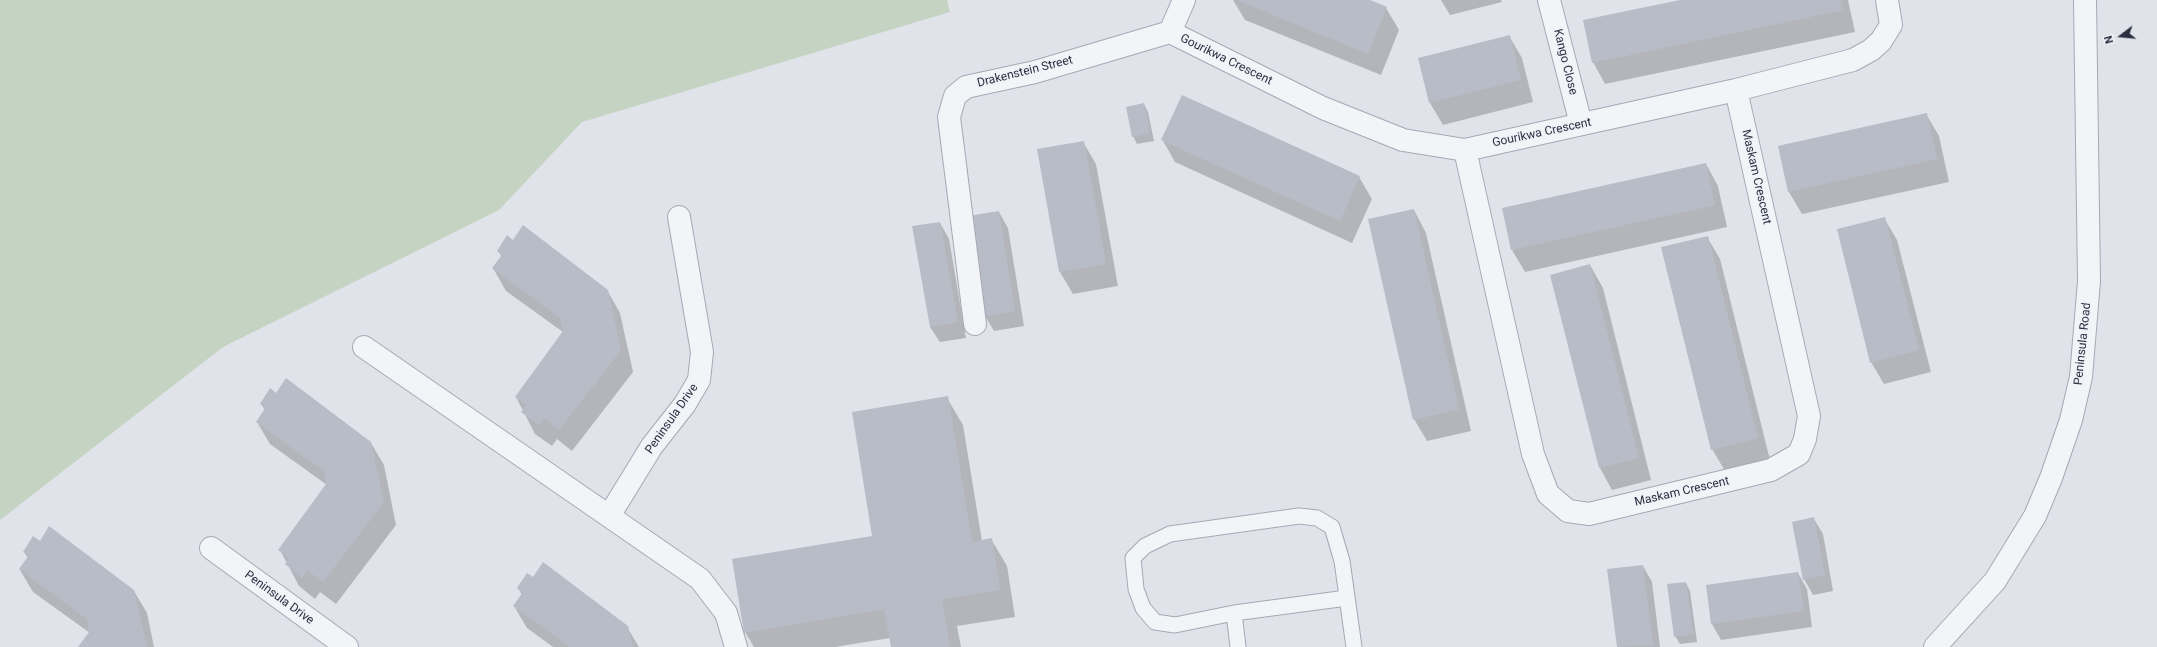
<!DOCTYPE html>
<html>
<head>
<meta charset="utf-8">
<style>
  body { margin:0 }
  #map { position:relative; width:2157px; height:647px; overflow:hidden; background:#e0e3e9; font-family:Roboto,sans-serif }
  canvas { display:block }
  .north { position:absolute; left:2101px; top:16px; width:40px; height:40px; -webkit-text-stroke:3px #f0f2f7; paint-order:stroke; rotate:254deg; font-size:11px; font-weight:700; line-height:16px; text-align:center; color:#292f40 }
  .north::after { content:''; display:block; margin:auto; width:14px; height:18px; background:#292f40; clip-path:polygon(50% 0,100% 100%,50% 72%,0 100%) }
</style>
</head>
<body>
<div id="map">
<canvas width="2157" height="647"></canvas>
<div class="north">N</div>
</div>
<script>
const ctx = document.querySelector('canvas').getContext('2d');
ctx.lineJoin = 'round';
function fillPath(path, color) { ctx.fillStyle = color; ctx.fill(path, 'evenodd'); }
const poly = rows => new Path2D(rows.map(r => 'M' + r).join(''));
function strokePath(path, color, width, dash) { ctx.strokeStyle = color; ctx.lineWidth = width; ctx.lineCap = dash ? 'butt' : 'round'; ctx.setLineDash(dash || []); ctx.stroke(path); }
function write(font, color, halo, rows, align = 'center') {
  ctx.font = font + ' Roboto,sans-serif'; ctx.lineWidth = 3; ctx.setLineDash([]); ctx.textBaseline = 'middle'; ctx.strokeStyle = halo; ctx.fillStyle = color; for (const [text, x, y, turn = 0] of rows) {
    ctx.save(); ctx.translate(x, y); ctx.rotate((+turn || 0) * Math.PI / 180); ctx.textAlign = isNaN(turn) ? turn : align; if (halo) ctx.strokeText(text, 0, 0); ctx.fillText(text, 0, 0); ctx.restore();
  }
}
const green = poly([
  [0,0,947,0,950,12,582,122,499,210,223,347,0,520]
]);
const shadow = poly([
  [1233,0,1367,0,1386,8,1399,30,1381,75,1245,20],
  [1441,0,1501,0,1502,2,1450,15],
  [1685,0,1848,0,1855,32,1605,84,1593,62],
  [1509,36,1522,58,1533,102,1443,125,1430,103],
  [1144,104,1148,112,1154,141,1137,144,1133,136],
  [1926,114,1939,136,1949,182,1802,214,1789,192,1779,146],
  [1162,139,1359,177,1372,199,1352,243,1175,162],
  [1083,142,1096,164,1118,286,1073,294,1060,272],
  [1706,164,1718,186,1727,227,1525,272,1512,250],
  [1414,210,1426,233,1471,431,1427,441,1414,419],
  [999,212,1008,228,1024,326,994,331,985,316],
  [1884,218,1897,240,1931,372,1884,384,1871,362],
  [940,223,949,239,966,338,940,342,930,327],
  [1707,237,1720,259,1770,460,1725,471,1712,449],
  [498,251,607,290,620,313,633,372,572,451,557,439,552,446,535,434,516,397,563,332,506,291,493,268,502,257],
  [1590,265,1603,288,1651,480,1612,490,1600,468],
  [277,394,371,443,384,465,396,525,336,604,320,592,315,599,299,586,280,550,327,485,270,444,257,422,265,410,261,404],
  [947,398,963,425,982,541,991,539,1007,566,1015,617,957,626,961,647,892,647,890,638,835,647,754,647,745,632,874,536],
  [1814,519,1823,534,1833,591,1813,595,1804,579],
  [40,542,134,591,147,613,154,647,79,647,90,633,33,592,20,570,28,558,24,552],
  [1643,566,1652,582,1660,647,1618,647,1608,570],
  [1798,573,1807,589,1812,627,1721,640,1712,624,1707,586],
  [1686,583,1690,591,1697,642,1680,644,1675,636],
  [518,588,627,627,639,647,553,647,527,628,514,606,522,595]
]);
const building = poly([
  [1237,0,1370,0,1387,7,1368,54],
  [1680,0,1841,0,1843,10,1592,63,1583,20],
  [1510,35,1521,80,1429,103,1418,58],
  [1182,95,1360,176,1340,221,1161,140],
  [1144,103,1150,133,1132,137,1126,107],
  [1927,113,1937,159,1788,192,1778,146],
  [1084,141,1106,264,1059,272,1037,149],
  [1706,163,1715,205,1511,250,1502,208],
  [1414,209,1459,409,1413,420,1368,219],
  [999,211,1015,311,984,316,968,216],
  [1885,217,1919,350,1870,363,1837,229],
  [940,222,958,322,930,327,912,226],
  [523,225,608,290,621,350,559,430,544,418,539,425,521,412,526,405,515,397,563,331,560,318,492,268,502,255,497,251,507,235,513,240],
  [1708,236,1758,438,1711,450,1661,247],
  [1590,264,1639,458,1599,468,1550,275],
  [286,378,371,442,384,502,323,582,307,570,302,578,285,564,289,558,278,550,326,484,324,471,256,422,266,407,260,404,270,388,276,393],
  [948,396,972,542,992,538,1000,590,942,599,950,647,891,647,884,609,744,633,732,559,872,536,852,412],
  [1814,517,1825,575,1803,580,1792,522],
  [49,526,134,590,147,647,78,647,89,632,87,619,19,569,29,555,23,552,33,536,40,541],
  [543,562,628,626,633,647,570,647,513,606,523,592,517,588,527,573,533,577],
  [1643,565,1653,645,1617,647,1607,569],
  [1798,572,1804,611,1711,624,1706,585],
  [1686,582,1693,634,1674,637,1667,584]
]);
const lane = poly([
  [1347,598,1234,613,1175,625,1155,622,1143,608,1136,589,1133,558,1145,546,1170,534,1299,516,1317,518,1332,527,1342,561,1354,647],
  [1234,613,1238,647]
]);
const street = poly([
  [1549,0,1581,124],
  [1170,32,1323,108,1403,140,1465,150,1736,90,1853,60,1871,50,1881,41,1891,25,1887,0],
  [1170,32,1184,0],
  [1465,150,1533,454,1548,494,1568,511,1589,514,1771,470,1799,454,1805,439,1809,416,1736,90],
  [975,324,949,117,955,96,966,87,1035,72,1170,32],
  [364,347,700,579,726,613,736,647],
  [609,516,652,446,685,404,699,380,702,352,679,217],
  [211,548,347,647],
  [1935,647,1995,581,2035,516,2051,478,2071,420,2081,377,2089,281,2085,0]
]);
const streetNames = [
  ["Gourikwa Crescent",1226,60,26],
  ["Kango Close",1565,62,76],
  ["Drakenstein Street",1025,72,-14],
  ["Gourikwa Crescent",1542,133,-12],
  ["Maskam Crescent",1756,177,77],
  ["Peninsula Road",2083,344,-84],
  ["Peninsula Drive",672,419,-55],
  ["Maskam Crescent",1682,492,-13],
  ["Peninsula Drive",279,598,36]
];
fillPath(green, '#c4d3c2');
fillPath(shadow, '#0003');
fillPath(building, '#b8bcc6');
strokePath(lane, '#a5a9b3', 17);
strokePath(street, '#a5a9b3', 24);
strokePath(lane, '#f3f4f7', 15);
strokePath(street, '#f3f4f7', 22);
write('12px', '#292f40', '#f0f2f7', streetNames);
</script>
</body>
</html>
